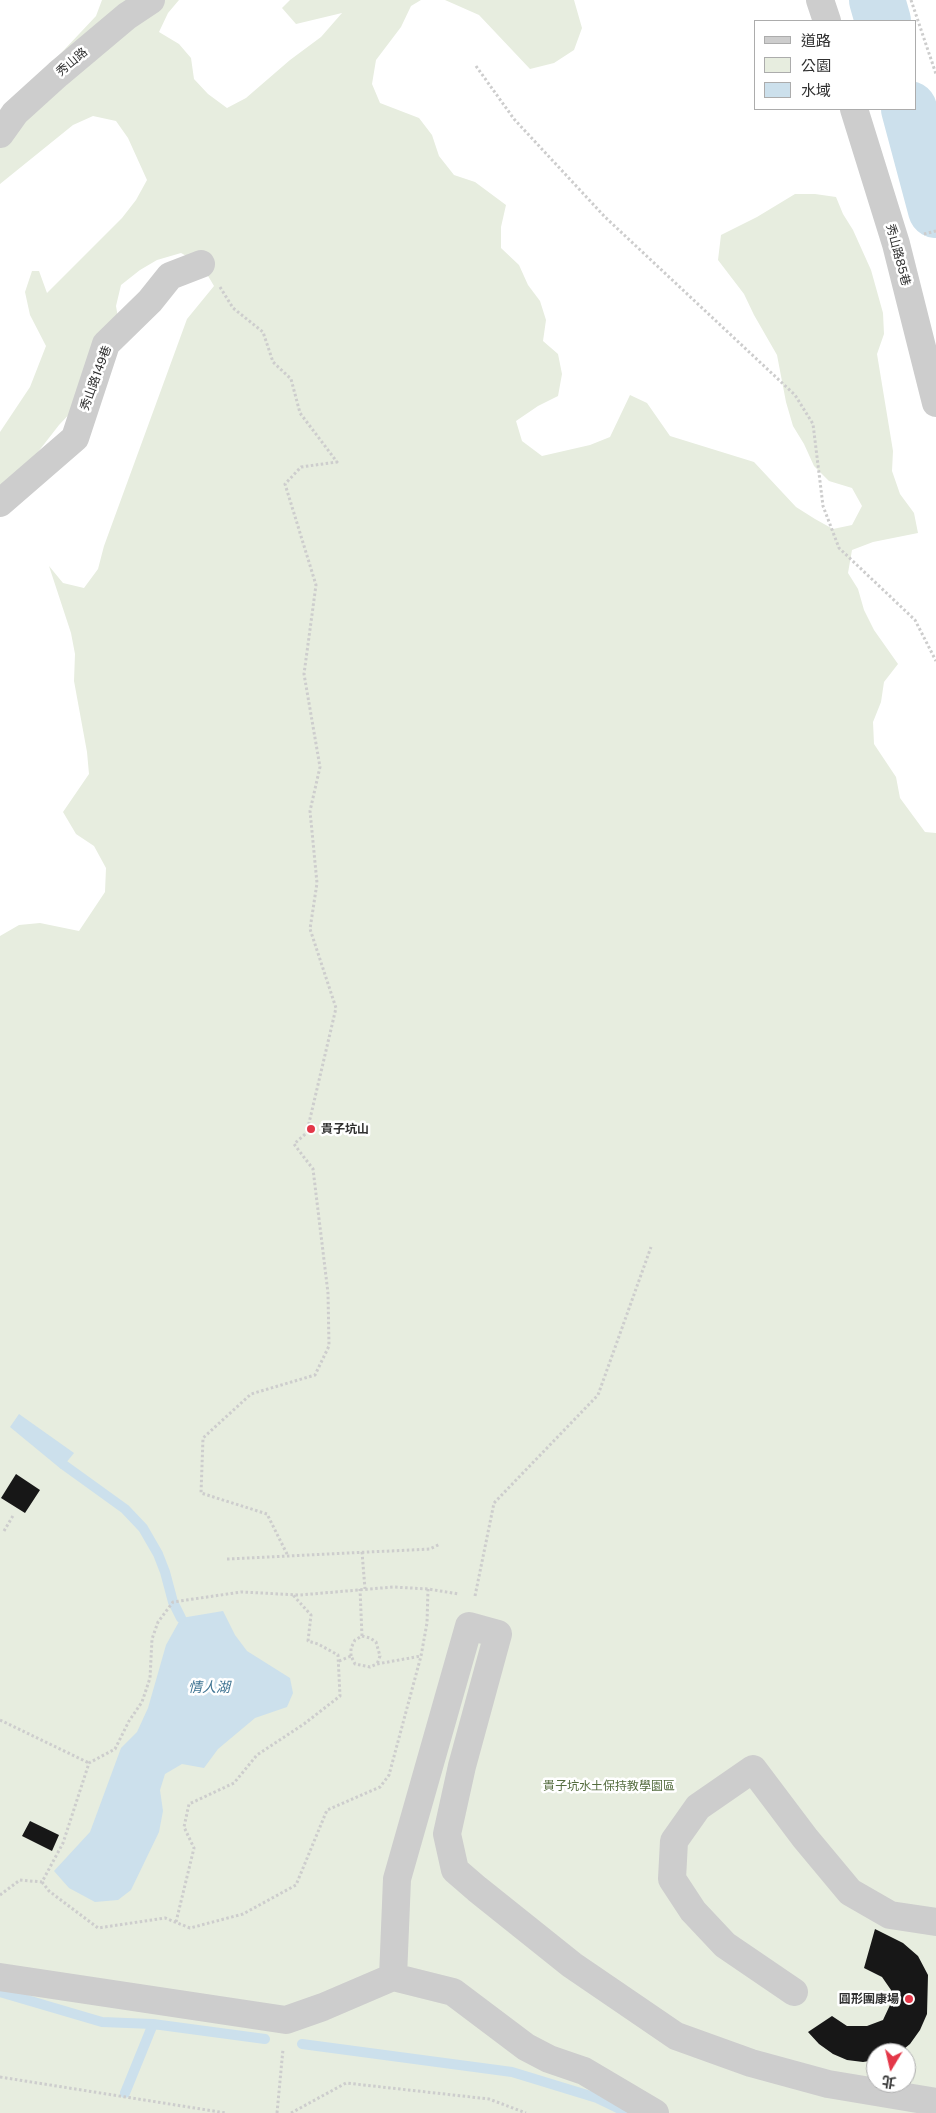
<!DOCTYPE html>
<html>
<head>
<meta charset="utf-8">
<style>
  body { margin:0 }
  #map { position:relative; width:936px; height:2113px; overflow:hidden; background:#fff; font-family:"Public Sans","Noto Sans TC",sans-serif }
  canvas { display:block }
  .legend { position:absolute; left:754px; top:20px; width:162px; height:90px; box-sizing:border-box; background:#fff; border:1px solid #acacac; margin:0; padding:6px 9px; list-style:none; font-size:15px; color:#303030 }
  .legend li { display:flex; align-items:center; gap:10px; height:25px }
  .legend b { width:25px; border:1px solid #acacac }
  .north { position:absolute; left:866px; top:2043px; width:50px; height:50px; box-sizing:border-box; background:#fff; border:1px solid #acacac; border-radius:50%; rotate:189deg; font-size:14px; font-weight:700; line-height:20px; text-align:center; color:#303030 }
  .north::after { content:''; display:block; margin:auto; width:18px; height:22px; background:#e33748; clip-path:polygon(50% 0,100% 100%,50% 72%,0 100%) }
</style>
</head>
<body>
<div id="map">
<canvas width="936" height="2113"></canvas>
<ul class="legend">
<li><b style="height:6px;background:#cdcdcd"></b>道路</li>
<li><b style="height:14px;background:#e7eddf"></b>公園</li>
<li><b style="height:14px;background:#cce0ec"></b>水域</li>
</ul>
<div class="north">北</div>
</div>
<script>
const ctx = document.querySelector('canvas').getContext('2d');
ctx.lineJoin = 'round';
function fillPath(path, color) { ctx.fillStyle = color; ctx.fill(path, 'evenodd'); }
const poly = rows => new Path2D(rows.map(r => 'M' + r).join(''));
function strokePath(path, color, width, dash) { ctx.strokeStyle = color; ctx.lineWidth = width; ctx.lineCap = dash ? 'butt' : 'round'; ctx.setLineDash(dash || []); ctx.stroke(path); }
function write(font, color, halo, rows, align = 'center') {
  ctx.font = font + ' "Public Sans","Noto Sans TC",sans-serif'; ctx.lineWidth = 5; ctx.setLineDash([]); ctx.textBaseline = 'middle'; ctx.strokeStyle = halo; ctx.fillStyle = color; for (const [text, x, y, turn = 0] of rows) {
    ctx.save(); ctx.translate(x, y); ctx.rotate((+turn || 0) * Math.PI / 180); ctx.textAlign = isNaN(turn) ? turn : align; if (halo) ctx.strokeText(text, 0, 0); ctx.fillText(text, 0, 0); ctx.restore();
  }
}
const green = poly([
  [102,0,179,0,168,13,159,32,179,44,191,58,194,79,208,94,227,108,246,98,290,60,321,37,342,13,296,24,282,8,290,0,421,0,411,6,401,27,376,60,372,84,380,103,419,118,432,135,439,156,454,175,475,182,506,205,501,227,501,248,519,265,528,285,540,301,546,320,543,341,558,354,562,374,558,396,538,406,516,421,522,441,542,456,590,445,610,437,630,395,647,403,670,436,754,462,796,507,815,519,833,529,852,525,862,506,852,488,829,481,814,466,804,444,793,426,786,402,777,355,754,315,744,294,718,260,721,235,757,217,795,194,815,194,836,197,843,214,853,230,871,270,883,313,884,334,877,354,893,451,892,471,900,494,914,513,918,533,873,542,852,550,848,573,858,589,864,610,874,630,898,664,884,682,881,702,873,722,874,744,896,777,900,798,925,832,936,833,936,2113,0,2113,0,936,19,925,40,923,79,931,105,892,106,868,94,846,76,834,63,812,89,774,87,752,74,681,75,654,71,633,49,566,63,583,84,588,98,569,104,546,187,319,214,286,201,264,181,253,157,260,140,270,121,285,116,306,120,329,76,407,59,425,24,470,0,492,0,432,30,387,46,346,30,315,25,292,32,271,39,271,47,293,122,218,136,200,147,180,128,138,116,121,93,116,73,125,0,184,0,111,48,67,96,16],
  [876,2053,906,2053,906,2083,876,2083],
  [445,0,574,0,582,28,574,50,554,63,530,69,479,15]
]);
const water = poly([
  [19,1414,74,1453,61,1469,10,1427],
  [223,1611,235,1635,247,1651,290,1678,293,1693,287,1707,255,1718,218,1749,204,1768,182,1764,165,1774,160,1790,163,1811,159,1832,131,1890,118,1900,95,1902,69,1888,54,1871,90,1832,121,1748,137,1732,148,1708,166,1645,181,1618]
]);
const stream = poly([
  [915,129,931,135],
  [64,1465,125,1509,143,1528,158,1554,165,1572,173,1602,181,1618],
  [0,1992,102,2022,153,2024,265,2039],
  [302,2044,512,2072,597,2098,628,2113],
  [125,2093,153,2024]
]);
const river = poly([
  [877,0,883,21],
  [909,109,936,210]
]);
const building = poly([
  [16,1474,40,1490,25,1513,1,1498],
  [30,1821,59,1835,52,1851,22,1836],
  [875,1929,903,1943,918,1956,928,1975,927,2014,920,2030,910,2044,899,2053,876,2053,876,2060,863,2062,847,2060,833,2054,819,2044,808,2032,832,2016,847,2026,867,2026,883,2020,890,2005,891,1990,882,1977,864,1968]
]);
const path = poly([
  [911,0,936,74],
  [476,66,514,119,605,217,795,395,813,424,823,506,839,548,915,620,936,661],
  [924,234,936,231],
  [220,287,233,308,263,332,273,362,291,379,300,413,337,462,301,467,285,484,316,585,304,674,320,767,310,811,317,883,310,929,336,1008,309,1123,311,1129,294,1144,313,1169,328,1293,329,1346,315,1375,251,1394,203,1438,201,1493,267,1514,288,1556],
  [4,1531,14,1514],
  [362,1552,365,1589],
  [227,1559,430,1549,440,1544],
  [475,1596,494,1503,598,1395,651,1247],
  [362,1636,370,1638,376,1642,380,1656,377,1664],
  [351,1656,351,1648,355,1640,362,1636,360,1589],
  [339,1661,351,1656,355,1664,370,1667,377,1664,421,1656],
  [0,1720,89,1763],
  [42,1882,49,1891,98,1928,165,1918,190,1928,243,1914,296,1885,327,1810,380,1787,389,1775,421,1656,427,1623,428,1589],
  [0,1895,20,1880,42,1882,63,1843,89,1763,115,1749,129,1721,142,1702,150,1678,152,1639,158,1622,173,1602,241,1592,300,1595,393,1587,428,1589,459,1594],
  [176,1922,194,1848,184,1827,189,1804,234,1783,257,1755,304,1724,340,1696,338,1655,318,1644,308,1641,311,1615,293,1595],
  [0,2077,226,2113],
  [277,2113,283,2049],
  [291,2113,346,2083,489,2099,526,2113]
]);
const minor = poly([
  [820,0,827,21],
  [854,109,896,244,936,403],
  [0,134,15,113,58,74,127,16,151,0],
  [0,503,75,438,106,344,150,301,170,276,201,264],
  [0,1977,286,2020,323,2007,393,1977],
  [794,1992,725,1945,693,1911,672,1879,674,1841,698,1807,753,1769,805,1838,850,1892,890,1915,936,1922],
  [655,2113,584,2071,549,2059,526,2047,453,1992,393,1977,397,1879,469,1626,498,1634,462,1766,447,1834,455,1870,477,1889,572,1965,676,2036,751,2063,828,2084,936,2102]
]);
const markers = [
  [311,1129,5,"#e33748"],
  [909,1999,5,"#e33748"]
];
const streetNames = [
  ["秀山路",72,62,-40],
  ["秀山路85巷",898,255,75],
  ["秀山路149巷",96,378,-70]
];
const poiNames = [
  ["貴子坑山",321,1129],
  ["圓形團康場",899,1999,"right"]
];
const parkNames = [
  ["貴子坑水土保持教學園區",609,1786]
];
const waterNames = [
  ["情人湖",209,1688]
];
fillPath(green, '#e7eddf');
fillPath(water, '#cce0ec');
strokePath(stream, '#cce0ec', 10);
strokePath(river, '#cce0ec', 56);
fillPath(building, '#171717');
strokePath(path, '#cdcdcd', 3, [2.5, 2.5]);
strokePath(minor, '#cdcdcd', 28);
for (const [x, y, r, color] of markers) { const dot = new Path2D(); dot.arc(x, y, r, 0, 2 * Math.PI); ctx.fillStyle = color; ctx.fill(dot); strokePath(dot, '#fff', 2); }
write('12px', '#303030', '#fff', streetNames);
write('bold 12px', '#303030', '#fff', poiNames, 'left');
write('12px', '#546c3e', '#fff', parkNames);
write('italic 14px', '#3f7492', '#fff', waterNames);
</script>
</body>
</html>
